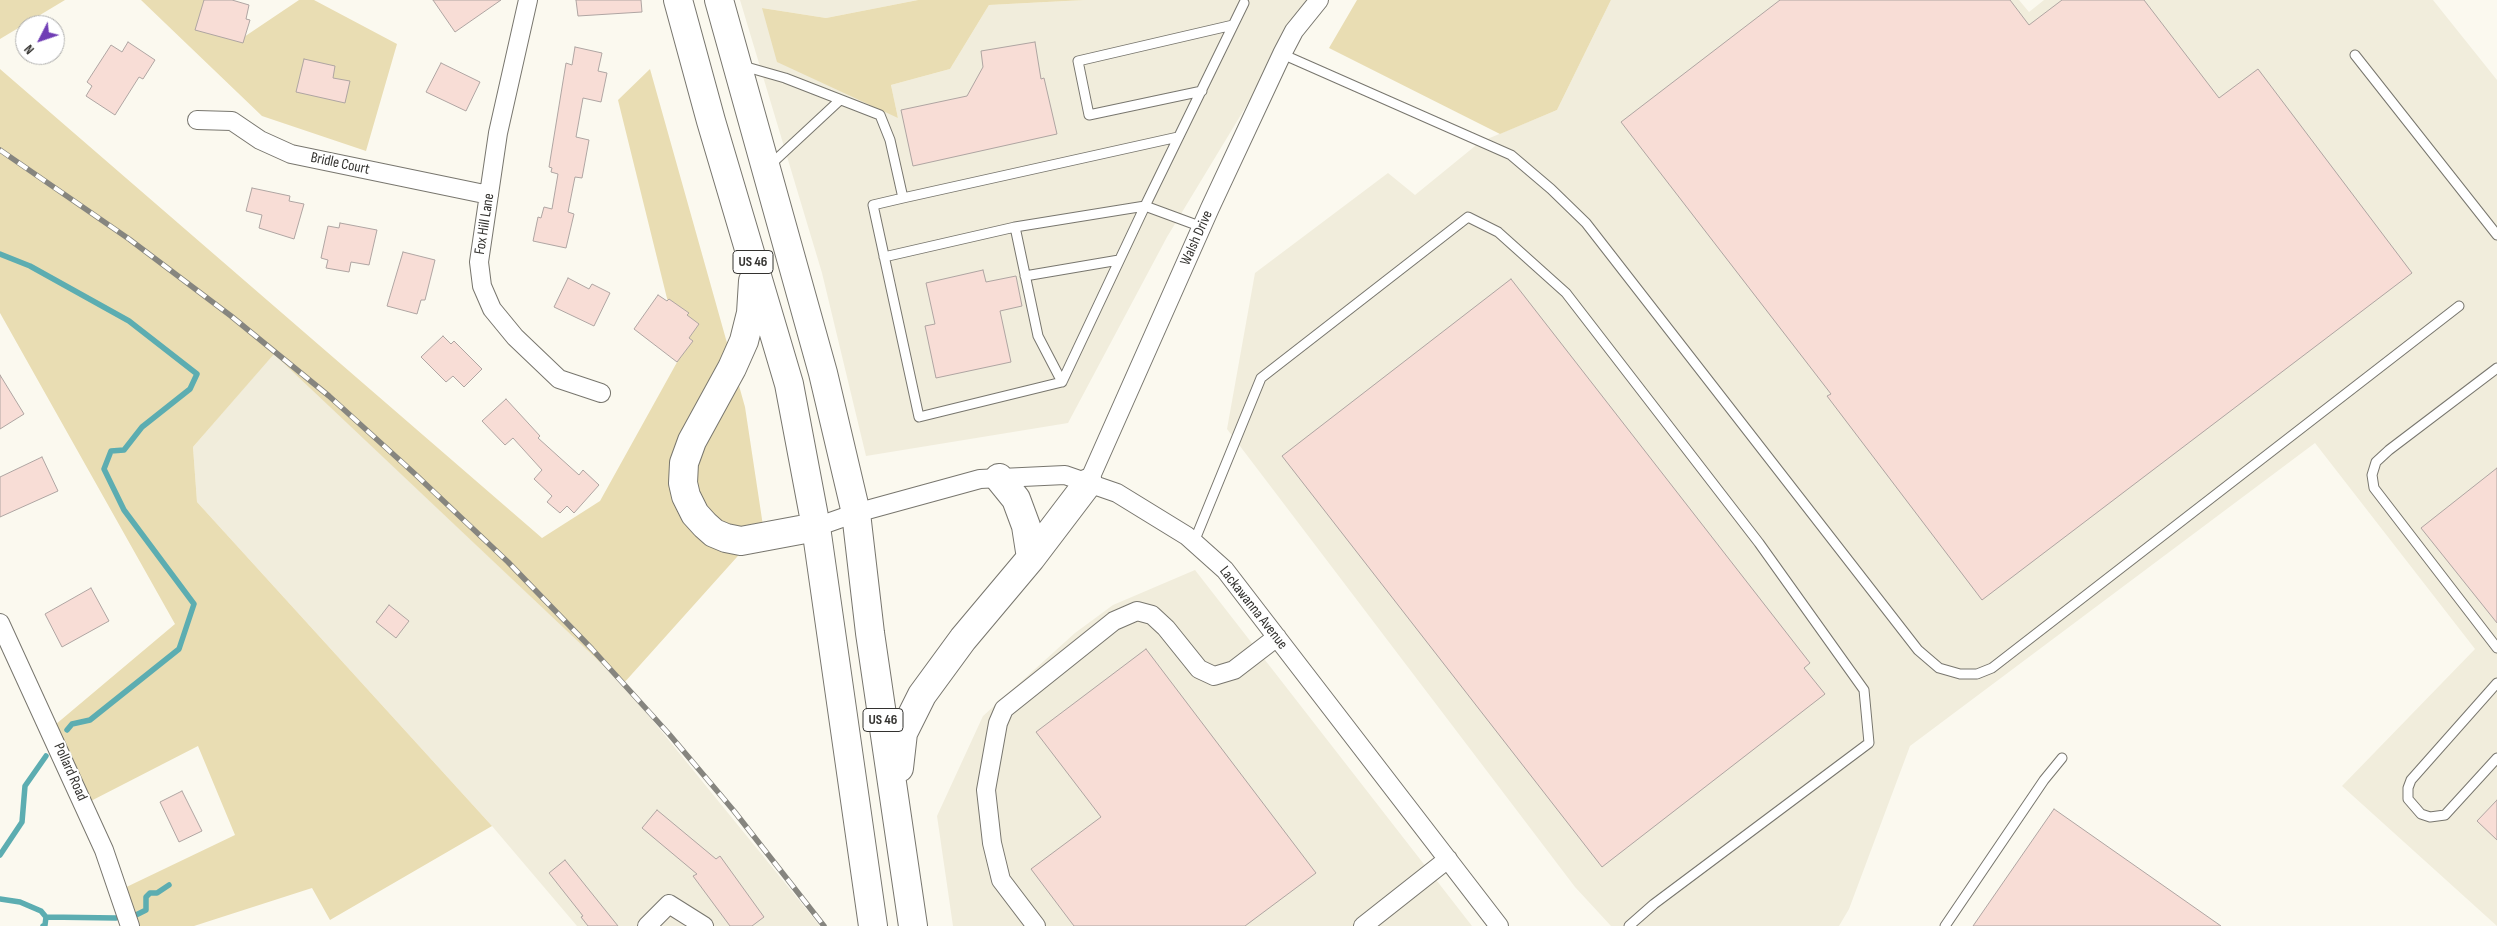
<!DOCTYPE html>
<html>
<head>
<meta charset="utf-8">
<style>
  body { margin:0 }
  #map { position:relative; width:2497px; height:926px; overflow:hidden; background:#fbf9ef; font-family:"Sofia Sans Condensed",sans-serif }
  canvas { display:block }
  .north { position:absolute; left:15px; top:15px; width:50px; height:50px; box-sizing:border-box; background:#fff; border:1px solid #adadac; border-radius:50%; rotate:229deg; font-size:14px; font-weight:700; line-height:20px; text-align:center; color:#33322f }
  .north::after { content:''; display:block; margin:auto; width:18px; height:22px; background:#703db5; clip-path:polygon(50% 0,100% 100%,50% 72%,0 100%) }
</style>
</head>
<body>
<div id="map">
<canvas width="2497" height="926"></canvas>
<div class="north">N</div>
</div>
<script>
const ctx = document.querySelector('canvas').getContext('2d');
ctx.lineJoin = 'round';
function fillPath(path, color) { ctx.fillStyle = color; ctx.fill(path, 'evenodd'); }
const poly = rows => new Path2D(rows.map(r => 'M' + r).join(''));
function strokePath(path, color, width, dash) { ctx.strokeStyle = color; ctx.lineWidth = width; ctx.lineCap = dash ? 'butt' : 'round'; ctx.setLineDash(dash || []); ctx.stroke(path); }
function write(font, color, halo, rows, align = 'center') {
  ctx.font = font + ' "Sofia Sans Condensed",sans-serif'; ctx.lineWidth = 4; ctx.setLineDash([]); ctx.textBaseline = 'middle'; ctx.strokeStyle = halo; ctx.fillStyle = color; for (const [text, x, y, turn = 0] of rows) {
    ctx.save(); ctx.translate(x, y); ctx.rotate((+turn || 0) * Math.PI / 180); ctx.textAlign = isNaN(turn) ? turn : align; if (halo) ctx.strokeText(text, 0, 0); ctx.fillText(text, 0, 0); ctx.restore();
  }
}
const built = poly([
  [740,0,918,0,826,18,762,8,898,118,891,85,950,69,989,5,1085,0,1315,0,1265,75,1167,237,1068,423,866,456,822,273],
  [1611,0,2019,0,2029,12,2044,0,2433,0,2497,80,2497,926,2342,786,2475,649,2315,443,1910,746,1849,909,1839,926,1611,926,1575,887,1227,429,1255,273,1388,173,1415,195,1480,142,1557,110],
  [274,353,623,684,820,926,577,926,492,826,197,502,193,447],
  [1195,570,1472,926,953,926,937,816,983,716,1075,633,1113,605]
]);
const green = poly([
  [0,0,65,0,0,39],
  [141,0,219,0,244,37,299,0,314,0,397,44,366,151,262,116],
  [918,0,1085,0,989,5,950,69,891,85,898,118,777,62,762,8,826,18],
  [1357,0,1611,0,1557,110,1500,134,1329,48],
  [0,69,542,538,600,501,681,355,618,100,650,69,745,407,765,539,754,538,623,684,274,354,193,447,197,502,492,826,330,920,312,888,194,926,129,926,116,892,235,835,198,746,85,804,49,730,175,624,0,313]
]);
const stream = poly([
  [0,254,30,266,129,321,197,374,190,389,142,427,124,450,111,451,104,469,124,510,194,604,179,649,90,720,72,724,67,730],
  [0,855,22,822,25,786,46,756],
  [0,899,20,902,41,911,46,917,45,925,43,926],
  [136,915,146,910,146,897,150,893,157,893,169,885],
  [46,917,116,918]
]);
const building = poly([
  [204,0,232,0,249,5,246,19,250,20,243,43,195,30,204,0],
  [433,0,501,0,455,32,433,0],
  [576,0,641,0,642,12,578,16,576,0],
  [1780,0,2010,0,2029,25,2062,0,2144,0,2219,98,2258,69,2412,273,1982,600,1827,396,1831,394,1621,122,1780,0],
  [128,42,155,60,143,79,139,77,115,115,86,96,92,86,87,82,111,45,122,52,128,42],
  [1035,42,1041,79,1044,78,1057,134,913,166,901,110,967,96,983,67,981,51,1035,42],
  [575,47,602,53,598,71,607,73,601,102,583,98,576,137,589,140,582,178,575,177,568,212,574,214,566,248,533,241,538,217,541,218,544,207,552,209,558,174,551,172,552,168,549,167,566,63,572,65,575,47],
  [304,59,335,66,333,78,350,81,345,103,296,92,304,59],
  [441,63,480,82,466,111,426,92,441,63],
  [252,188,290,196,289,201,304,204,294,239,259,228,262,215,246,211,252,188],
  [340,223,377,230,369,265,351,262,349,272,326,268,328,260,321,258,328,226,339,228,340,223],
  [403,252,435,260,425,300,421,300,417,314,387,306,403,252],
  [983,270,986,282,1016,276,1022,306,1000,311,1011,362,936,378,925,326,935,324,926,283,983,270],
  [568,278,589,289,592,284,610,293,594,326,554,307,568,278],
  [1511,279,1810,663,1804,668,1825,694,1602,867,1282,456,1511,279],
  [658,295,667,301,669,299,689,313,687,315,699,324,689,338,693,341,677,362,634,329,658,295],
  [443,336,451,344,454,341,482,369,464,387,453,376,446,382,421,357,443,336],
  [0,375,24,414,0,429,0,375],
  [506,399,540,436,538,438,579,475,583,470,599,485,574,513,567,506,560,513,547,502,552,496,534,479,542,470,513,438,505,445,482,421,506,399],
  [42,457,58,491,0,517,0,477,42,457],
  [2497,468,2497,623,2421,528,2497,468],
  [91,588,109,621,62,647,45,614,91,588],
  [389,605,409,621,396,638,376,622,389,605],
  [1146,649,1316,873,1245,926,1074,926,1031,869,1101,817,1036,732,1146,649],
  [182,791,202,831,179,842,160,802,182,791],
  [2497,800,2497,840,2477,821,2497,800],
  [2054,809,2221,926,1973,926,2054,809],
  [657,810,716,859,720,856,764,917,752,926,730,926,693,876,697,874,642,828,657,810],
  [565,860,618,926,588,926,581,917,583,916,549,873,565,860]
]);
const service = poly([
  [1282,54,1511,155,1551,189,1586,223,1918,650,1939,668,1960,674,1977,674,1992,668,2459,306],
  [2355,55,2497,235],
  [743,66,785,78,880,115,890,140,903,198,873,205,919,417,1062,382,1145,206,1202,227],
  [1202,91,1089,115,1078,61,1233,25],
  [769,166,840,100],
  [903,198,1178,137],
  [1015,227,1038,336,1062,382],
  [884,257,1015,227,1145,206,1244,3],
  [1025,276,1119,260],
  [2497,368,2389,450,2376,462,2372,475,2374,488,2497,648],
  [1194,542,1261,378,1468,217,1498,232,1566,293,1759,543,1864,690,1869,743,1654,904,1629,926],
  [2497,683,2411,780,2408,788,2408,799,2421,814,2430,817,2445,815,2497,758],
  [1945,926,2044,780,2062,758]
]);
const minor = poly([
  [528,0,498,133,479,262,482,286,492,309,515,337,559,379,601,393],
  [197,120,232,121,260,140,291,154,489,195],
  [1088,483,1210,208,1282,54,1294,31,1319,0],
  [816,527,856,513,980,479,1065,475,1117,493,1187,536,1225,570,1499,926],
  [0,623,104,850,130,926],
  [647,926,669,904,704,926],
  [1036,926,1001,880,992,843,986,790,998,723,1004,709,1114,621,1137,611,1152,615,1166,628,1199,669,1214,676,1234,670,1277,637],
  [1363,926,1448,859]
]);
const trunk = poly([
  [678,0,711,121,789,384,816,527,873,926],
  [719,0,823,373,856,513,870,633,913,926],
  [753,281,751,313,744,341,732,368,692,441,684,463,683,483,686,496,695,514,705,525,714,533,726,538,741,541,816,527],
  [999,478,1016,499,1026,526,1031,558],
  [899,768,903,733,922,695,963,639,1031,558,1088,483]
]);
const rail = poly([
  [0,150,129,239,231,316,329,396,415,474,508,562,592,649,669,734,734,811,824,926]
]);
const shields = [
  [753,262,40],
  [883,720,40]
];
const shieldNames = [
  ["US 46",753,262],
  ["US 46",883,720]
];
const streetNames = [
  ["Bridle Court",340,164,12],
  ["Fox Hill Lane",485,224,-81],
  ["Walsh Drive",1197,238,-66],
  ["Lackawanna Avenue",1253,608,52],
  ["Pollard Road",70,772,66]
];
fillPath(built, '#f1eddc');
fillPath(green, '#e9ddb3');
strokePath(stream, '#5cadb1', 5.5);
fillPath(building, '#f8ddd6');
strokePath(building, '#afa5a2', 1);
strokePath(service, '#78766e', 11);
strokePath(minor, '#78766e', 20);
strokePath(trunk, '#78766e', 30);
strokePath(service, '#fff', 9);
strokePath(minor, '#fff', 18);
strokePath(trunk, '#fff', 28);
strokePath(rail, '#86857f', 5.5);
strokePath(rail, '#fff', 4, [11]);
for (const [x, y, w] of shields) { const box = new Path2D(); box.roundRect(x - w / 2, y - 11.5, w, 23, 4); ctx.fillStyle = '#fff'; ctx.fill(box); strokePath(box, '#33322f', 1); }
write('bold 14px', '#33322f', null, shieldNames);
write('15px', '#33322f', '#fff', streetNames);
</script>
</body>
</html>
